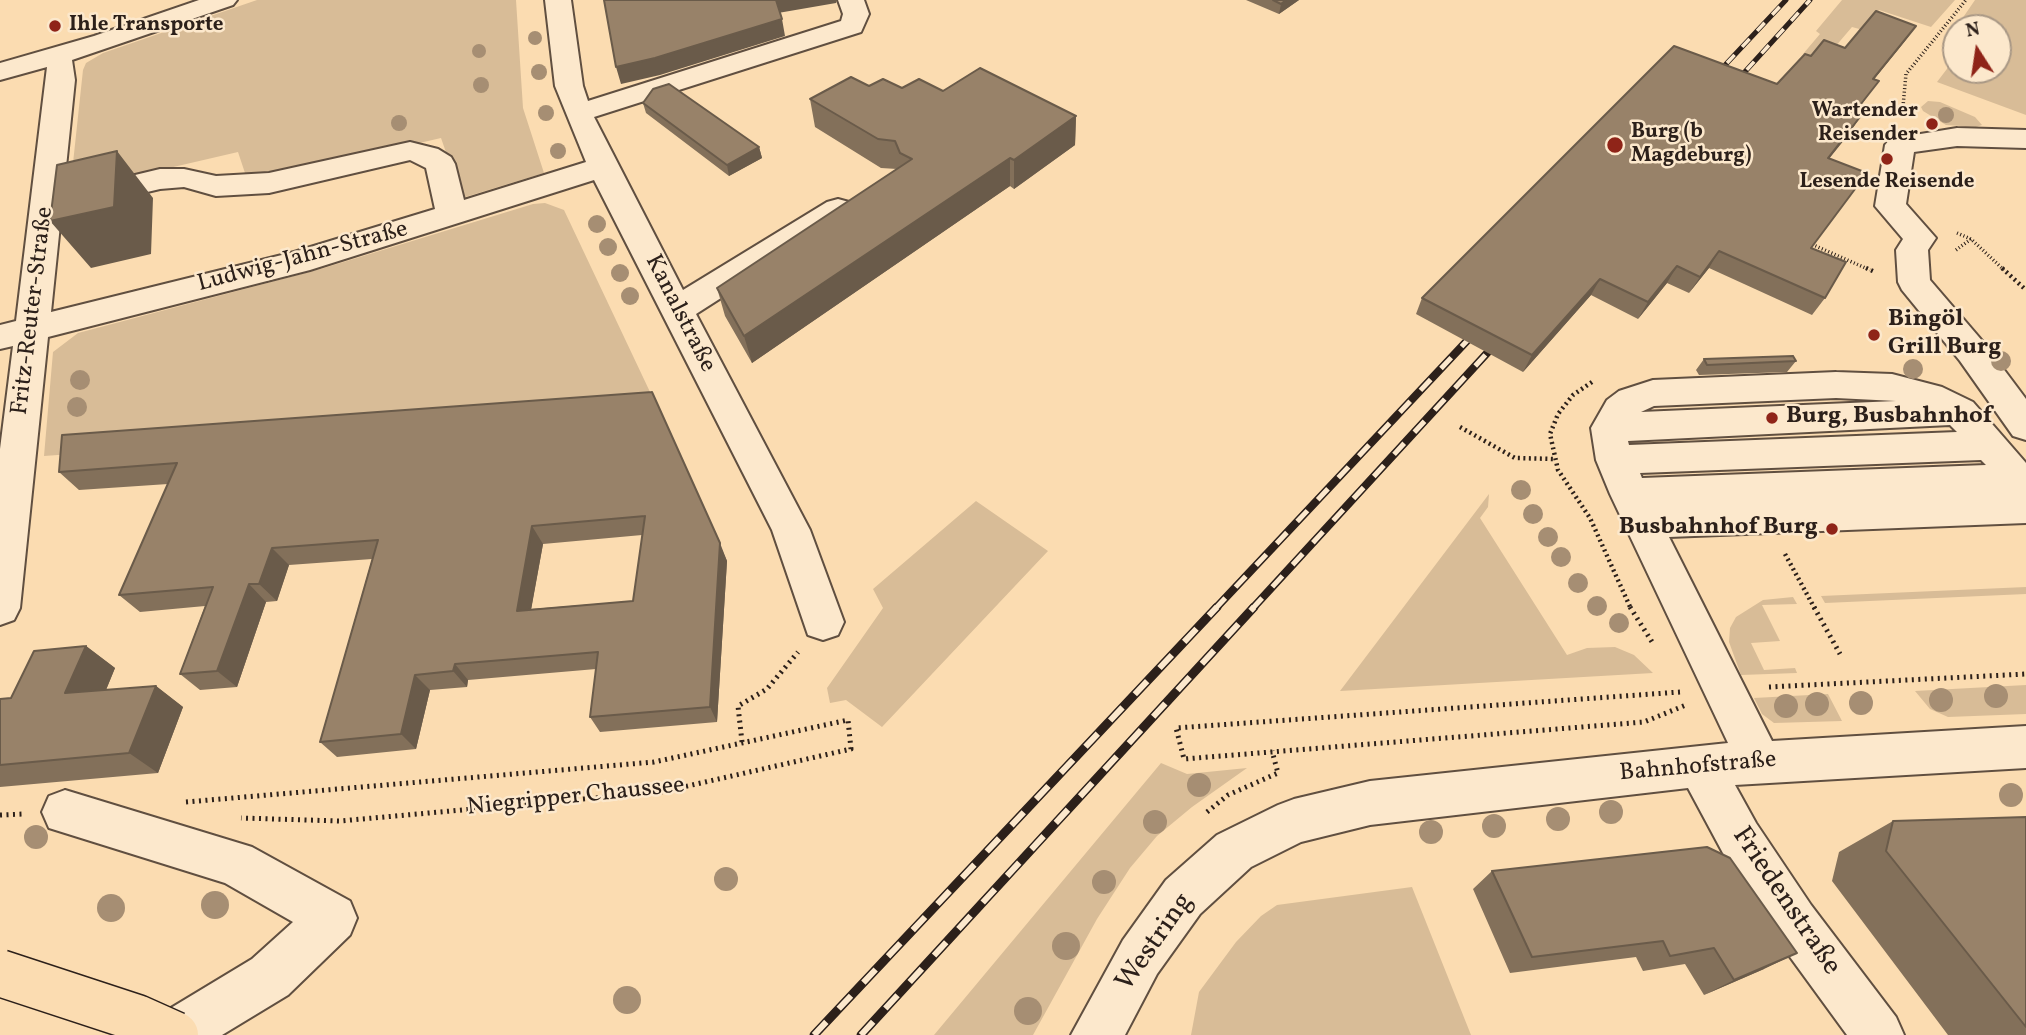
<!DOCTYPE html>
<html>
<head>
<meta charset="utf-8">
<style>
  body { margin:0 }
  #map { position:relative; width:2026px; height:1035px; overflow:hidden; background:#fbdcb1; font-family:Vollkorn,serif }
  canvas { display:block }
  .north { position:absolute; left:1942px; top:14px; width:70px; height:70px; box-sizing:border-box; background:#fce8cc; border:2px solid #a99885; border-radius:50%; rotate:348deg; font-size:19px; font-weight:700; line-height:28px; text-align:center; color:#2c201a }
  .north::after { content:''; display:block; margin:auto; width:24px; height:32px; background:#8f2418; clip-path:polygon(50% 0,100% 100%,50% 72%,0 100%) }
</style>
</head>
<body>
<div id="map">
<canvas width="2026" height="1035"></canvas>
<div class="north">N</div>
</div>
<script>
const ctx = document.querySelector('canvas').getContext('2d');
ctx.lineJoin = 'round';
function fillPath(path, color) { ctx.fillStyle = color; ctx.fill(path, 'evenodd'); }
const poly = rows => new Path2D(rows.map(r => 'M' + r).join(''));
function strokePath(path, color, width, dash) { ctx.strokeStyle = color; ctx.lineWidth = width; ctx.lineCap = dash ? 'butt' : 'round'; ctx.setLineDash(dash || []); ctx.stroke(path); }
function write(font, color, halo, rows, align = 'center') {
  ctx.font = font + ' Vollkorn,serif'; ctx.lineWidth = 5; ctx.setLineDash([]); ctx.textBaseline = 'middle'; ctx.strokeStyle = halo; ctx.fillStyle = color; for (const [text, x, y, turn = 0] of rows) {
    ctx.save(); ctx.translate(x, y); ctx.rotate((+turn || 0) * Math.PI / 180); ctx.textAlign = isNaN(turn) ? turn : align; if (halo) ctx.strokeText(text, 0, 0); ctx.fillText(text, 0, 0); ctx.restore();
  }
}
const green = poly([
  [257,0,516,0,523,108,544,173,462,198,441,138,264,179,246,176,238,152,70,191,83,70,86,63,103,53],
  [1842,0,1955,0,1931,27,1879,10,1863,30,1852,27,1823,61,1803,54,1820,34,1816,31],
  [1975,0,2026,0,2026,115,1937,82,1956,57,1956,70,1998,70,1998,28,1956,28,1956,37,1951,35],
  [1928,101,1940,102,1975,117,1982,125,1976,127,1946,125,1923,111,1921,107],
  [545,203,564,210,659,411,44,456,53,352,78,333,324,268,533,204],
  [1489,494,1488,507,1480,518,1567,655,1587,648,1615,647,1634,655,1653,673,1340,691],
  [976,501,1048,551,882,727,846,700,830,703,827,688,883,608,873,589],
  [2026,587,2026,594,1825,603,1821,596],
  [1793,597,1797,604,1762,605,1780,641,1751,643,1764,670,1795,668,1797,673,1741,675,1729,642,1730,628,1736,617,1763,600],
  [2026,685,2026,714,1948,717,1930,709,1915,691],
  [1828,694,1842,721,1774,723,1762,714,1754,698],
  [1161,763,1187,774,1247,768,1192,807,1157,836,1130,868,1097,919,1033,1035,934,1035],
  [1412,887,1471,1035,1191,1035,1199,992,1236,942,1261,916,1277,905]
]);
const pathFar2 = poly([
  [1902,117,1906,74,1966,0],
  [1957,233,1971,239,2004,270],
  [1809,243,1870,270],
  [1956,250,1971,239]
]);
const pathFar1 = poly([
  [1866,268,1875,272],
  [2002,268,2026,290],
  [1592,382,1573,395,1558,414,1550,434,1558,470,1590,518,1631,609],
  [1460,427,1515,458,1555,459],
  [1785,554,1815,609]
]);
const path = poly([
  [1630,607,1654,645],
  [1814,607,1840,654],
  [1769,687,2026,674],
  [1680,692,1176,728,1184,759,1644,722,1686,705],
  [742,742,738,706,767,689,798,652],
  [186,802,654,762,848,720,851,749,661,792,340,821,241,818],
  [1207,812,1228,795,1278,773,1272,751],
  [0,815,24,814]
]);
const minor = poly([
  [199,0,237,0,233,5,72,60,75,80,51,312,294,252,435,209,426,168,410,160,269,193,216,196,184,187,160,189,92,205,81,202,77,195,81,188,160,169,184,169,216,176,269,173,410,142,438,149,451,157,455,164,464,200,586,162,555,86,545,0,571,0,583,86,588,101,841,21,843,14,838,0,864,0,869,14,861,32,594,117,683,290,827,202,838,199,849,202,853,209,849,216,696,314,810,530,844,622,838,635,823,640,808,635,772,530,594,180,310,270,48,337,20,608,14,620,0,625,0,449,13,346,0,349,0,325,16,321,47,67,0,80,0,63,94,36,199,0],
  [1957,128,2026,130,2026,148,1957,146,1914,152,1906,204,1936,238,1928,250,1930,280,1984,343,2026,399,2026,440,2013,436,1960,361,1902,290,1898,282,1896,250,1903,239,1875,206,1885,145,1890,139,1957,128],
  [1836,372,1892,374,1942,387,1973,402,2026,463,2026,523,1669,537,1772,741,2026,726,2026,768,1735,785,1756,823,1811,905,1896,1017,1904,1035,1847,1035,1777,939,1724,855,1688,788,1370,825,1301,842,1251,867,1200,914,1157,974,1125,1035,1071,1035,1123,940,1166,880,1217,835,1278,805,1294,799,1370,781,1728,743,1610,494,1596,460,1591,428,1607,400,1619,391,1653,380,1836,372],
  [1836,398,1896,401,1641,412,1654,406,1836,398],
  [1950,425,1957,432,1629,445,1628,441,1950,425],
  [1981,460,1986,465,1642,478,1640,473,1981,460],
  [65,790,252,847,350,901,357,918,350,935,288,995,222,1035,148,1035,156,1017,252,959,293,922,225,883,49,828,42,812,49,796,65,790]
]);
const railFar2 = poly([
  [1712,79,1786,0],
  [1732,86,1810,0]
]);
const railFar1 = poly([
  [1215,609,1480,327],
  [1252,609,1500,339]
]);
const rail = poly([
  [814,1035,1217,607],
  [861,1035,1254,607]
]);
const majorBridge = poly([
  [0,973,137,1018,175,1035]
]);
const trees = [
  [535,38,7],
  [479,51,7],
  [539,72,8],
  [481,85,8],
  [546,113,8],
  [1946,115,8],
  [399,123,8],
  [558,151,8],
  [597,224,9],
  [608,247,9],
  [620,273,9],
  [630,296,9],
  [2001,361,10],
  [1913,369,10],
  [80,380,10],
  [77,407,10],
  [1521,490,10],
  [1533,514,10],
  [1548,537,10],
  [1561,557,10],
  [1578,583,10],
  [1597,606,10],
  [1619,623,10],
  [1996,696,12],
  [1941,700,12],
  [1861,703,12],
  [1817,704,12],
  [1786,706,12],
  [1199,785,12],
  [2011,795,12],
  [1611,812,12],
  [1558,819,12],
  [1155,822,12],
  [1494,826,12],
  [1431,832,12],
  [36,837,12],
  [726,879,12],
  [1104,882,12],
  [215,905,14],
  [111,908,14],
  [1066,946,14],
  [627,1000,14],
  [1028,1011,14]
];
const wall = poly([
  [1246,0,1299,0,1279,14],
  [1916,26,1904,42,1874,79,1867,97,1854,115,1860,117,1829,158,1811,248,1825,298,1812,315,1709,268,1689,293,1667,283,1638,319,1591,295,1523,372,1416,314,1422,298,1777,84,1811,56,1845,48],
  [869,86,943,91,1076,116,1075,145,1014,189,1010,186,752,363,725,316,717,288,897,169,881,168,815,127,810,99],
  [643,103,759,147,762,158,729,176,646,113],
  [1704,359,1796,361,1787,372,1699,375,1696,370],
  [652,392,727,561,717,722,600,732,590,717,596,669,468,680,467,687,430,690,416,749,337,757,320,742,372,559,289,565,277,601,266,602,237,687,200,690,180,674,205,606,140,612,119,595,168,484,79,490,59,472],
  [642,535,633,601,531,609,543,544],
  [86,646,115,668,106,690,156,686,183,707,158,773,0,787,0,699,11,698],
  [2026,817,2026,1035,1948,1035,1832,881,1839,852,1893,821],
  [1707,847,1764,969,1704,995,1685,964,1643,971,1636,957,1510,973,1473,889,1492,871]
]);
const shadedWall = poly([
  [776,0,837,0,836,3,778,13],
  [1286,0,1299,0,1279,14,1281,4],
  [782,19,785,36,660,75,621,84,616,67],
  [1916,26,1904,42,1861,95,1873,79],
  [1076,116,1075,145,1014,189,1014,160],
  [1860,117,1849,134,1816,175,1828,158],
  [759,147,762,158,729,176,727,165],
  [117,151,153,198,151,254,91,268,50,221],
  [1010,158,1010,186,752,363,744,336],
  [1719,251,1709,268,1689,293,1700,277],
  [1677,266,1667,283,1638,319,1648,302],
  [1600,279,1591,295,1523,372,1532,355],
  [532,526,543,544,528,627,517,611],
  [720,543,727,561,717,722,710,707],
  [272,548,289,565,277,601,259,584],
  [249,584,266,602,237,687,217,671],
  [86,646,115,668,96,714,65,693],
  [455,664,468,680,467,687,453,671],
  [415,675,430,690,416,749,401,734],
  [156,686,183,707,158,773,129,753],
  [1797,953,1764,969,1704,995,1734,980]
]);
const building = poly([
  [604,0,776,0,782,19,655,58,616,67,604,0],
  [1273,0,1286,0,1281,4,1273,0],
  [1876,11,1916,26,1873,79,1879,81,1853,114,1860,117,1828,158,1867,173,1811,248,1846,262,1825,298,1719,251,1700,277,1677,266,1648,302,1600,279,1532,355,1422,298,1674,46,1777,84,1805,54,1811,56,1824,40,1845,48,1876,11],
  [980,68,1076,116,1014,160,1010,158,744,336,717,288,912,159,900,153,895,141,878,139,810,99,851,77,869,86,883,79,902,88,919,79,943,91,980,68],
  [669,84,759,147,727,165,643,103,653,89,669,84],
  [117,151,114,207,50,221,57,165,117,151],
  [1793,356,1796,361,1707,365,1704,359,1793,356],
  [652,392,720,543,710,707,590,717,598,652,455,664,453,671,415,675,401,734,320,742,378,540,272,548,259,584,249,584,217,671,180,674,213,587,119,595,177,463,59,472,62,435,652,392],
  [645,516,633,601,517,611,532,526,645,516],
  [86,646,65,693,156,686,129,753,0,765,0,699,11,698,34,651,86,646],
  [2026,817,2026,1027,1886,851,1893,821,2026,817],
  [1707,847,1730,858,1797,953,1734,980,1714,948,1670,956,1663,941,1532,957,1492,871,1707,847]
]);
const markers = [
  [55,26,7,"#8f2418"],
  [1932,124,7,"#8f2418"],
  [1615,145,9,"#8f2418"],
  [1887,159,7,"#8f2418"],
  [1874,335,7,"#8f2418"],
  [1772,418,7,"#8f2418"],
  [1832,529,7,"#8f2418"]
];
const farPoinames = [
  ["Ihle Transporte",69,26],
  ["Wartender",1918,112,"right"],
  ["Reisender",1918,136,"right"],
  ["Burg (b",1631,133],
  ["Magdeburg)",1631,157],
  ["Lesende Reisende",1887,183,"center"]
];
const streetNames = [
  ["Ludwig-Jahn-Straße",303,258,-15],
  ["Fritz-Reuter-Straße",34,311,-83],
  ["Kanalstraße",679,314,63],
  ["Bahnhofstraße",1698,768,-5],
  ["Niegripper Chaussee",576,798,-6]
];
const poiNames = [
  ["Bingöl",1888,321],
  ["Grill Burg",1888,349],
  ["Burg, Busbahnhof",1786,418],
  ["Busbahnhof Burg",1818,529,"right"]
];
const nearStreetnames = [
  ["Friedenstraße",1785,902,56],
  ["Westring",1156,943,-55]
];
fillPath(green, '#d8bc97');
strokePath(minor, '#604f40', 4);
strokePath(pathFar2, '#2c201a', 3.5, [1, 2.5]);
strokePath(pathFar1, '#2c201a', 4.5, [2, 3.5]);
strokePath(path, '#2c201a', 5, [2, 4.5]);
fillPath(minor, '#fce8cc');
strokePath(railFar2, '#2c201a', 5);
strokePath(railFar1, '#2c201a', 8);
strokePath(rail, '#2c201a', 9);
strokePath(railFar2, '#fce8cc', 3.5, [11]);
strokePath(railFar1, '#fce8cc', 5, [15]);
strokePath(rail, '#fce8cc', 6, [18]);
strokePath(majorBridge, '#2c201a', 49, []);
strokePath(majorBridge, '#fbdcb1', 46);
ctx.fillStyle = '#a68e73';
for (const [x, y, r] of trees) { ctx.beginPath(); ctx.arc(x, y, r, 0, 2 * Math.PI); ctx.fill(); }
fillPath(wall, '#83705a');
fillPath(shadedWall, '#6a5b4a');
fillPath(building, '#988269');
strokePath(building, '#6a5b4a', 2);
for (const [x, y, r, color] of markers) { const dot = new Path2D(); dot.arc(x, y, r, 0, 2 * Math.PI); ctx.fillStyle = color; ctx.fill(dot); strokePath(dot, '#fce8cc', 2.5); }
write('bold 21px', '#2c201a', '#fce8cc', farPoinames, 'left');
write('24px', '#2c201a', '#fce8cc', streetNames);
write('bold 24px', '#2c201a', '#fce8cc', poiNames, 'left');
write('28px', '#2c201a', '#fce8cc', nearStreetnames);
</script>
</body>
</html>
